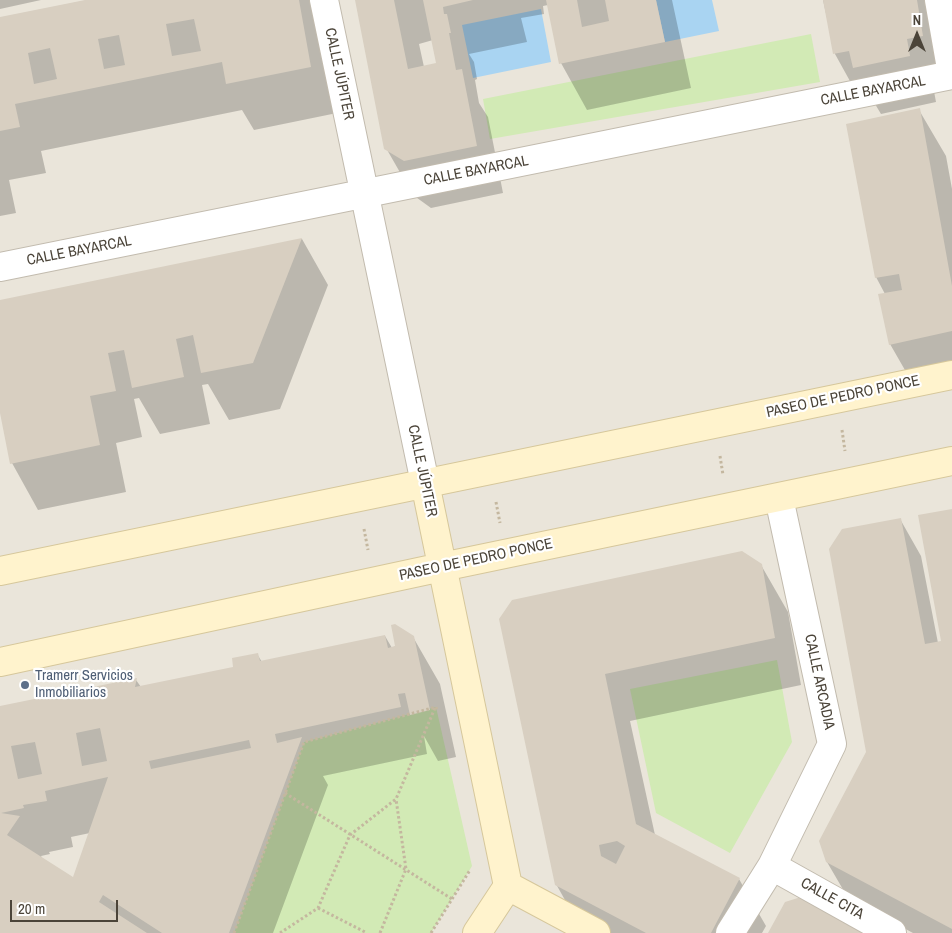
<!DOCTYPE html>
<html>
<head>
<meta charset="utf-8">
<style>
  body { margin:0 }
  #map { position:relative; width:952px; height:933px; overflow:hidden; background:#f6f3ec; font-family:"Archivo Narrow",sans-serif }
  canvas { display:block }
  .north { position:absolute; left:892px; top:10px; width:50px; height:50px; -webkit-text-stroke:4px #fff; paint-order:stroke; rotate:0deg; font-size:14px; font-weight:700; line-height:20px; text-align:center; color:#4b4439 }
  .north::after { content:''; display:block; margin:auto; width:18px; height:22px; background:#4b4439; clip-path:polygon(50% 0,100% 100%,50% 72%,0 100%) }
  .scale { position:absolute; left:10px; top:900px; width:108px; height:22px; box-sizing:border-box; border:2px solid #4b4439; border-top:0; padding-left:6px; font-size:15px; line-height:18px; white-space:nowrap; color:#4b4439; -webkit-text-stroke:4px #fff; paint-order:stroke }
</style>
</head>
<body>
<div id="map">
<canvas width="952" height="933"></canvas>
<div class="north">N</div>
<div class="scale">20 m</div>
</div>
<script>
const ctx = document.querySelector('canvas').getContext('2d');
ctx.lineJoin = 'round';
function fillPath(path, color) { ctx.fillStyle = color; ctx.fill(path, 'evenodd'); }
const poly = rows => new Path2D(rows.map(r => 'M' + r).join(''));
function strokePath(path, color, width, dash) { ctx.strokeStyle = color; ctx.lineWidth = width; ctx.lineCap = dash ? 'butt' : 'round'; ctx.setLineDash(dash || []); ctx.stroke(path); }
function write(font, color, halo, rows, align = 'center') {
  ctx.font = font + ' "Archivo Narrow",sans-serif'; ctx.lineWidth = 4.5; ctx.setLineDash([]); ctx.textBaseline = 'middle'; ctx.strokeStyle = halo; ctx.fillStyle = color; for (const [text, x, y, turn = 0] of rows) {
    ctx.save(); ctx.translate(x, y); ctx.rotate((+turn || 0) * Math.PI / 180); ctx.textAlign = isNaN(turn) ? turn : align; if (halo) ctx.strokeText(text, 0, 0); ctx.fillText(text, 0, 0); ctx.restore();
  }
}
const residential = poly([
  [0,0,952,0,952,933,0,933]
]);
const green = poly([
  [811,34,820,82,490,139,483,99],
  [777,660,792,742,730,853,656,813,630,689],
  [436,707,472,866,431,933,234,933,304,742]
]);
const water = poly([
  [656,0,712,0,719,31,665,42],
  [541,9,551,62,473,78,462,25]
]);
const shadow = poly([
  [0,0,41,0,0,9],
  [89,0,312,0,337,113,254,130,242,110,41,151,46,173,9,180,16,213,0,216,0,18],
  [356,0,672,0,691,88,587,110,561,63,548,5,543,6,544,14,521,18,527,42,469,54,474,62,477,79,475,80,479,103,488,117,503,193,431,208,413,195,386,148],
  [433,40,438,64,424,67,419,44],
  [823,0,934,0,949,83,933,86,936,102,881,114,872,99,861,101,835,54],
  [919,110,946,156,952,189,952,383,917,391,890,344,885,294,876,277],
  [302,239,328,285,280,409,229,420,208,384,202,385,210,424,160,434,139,398,134,399,142,437,116,443,126,492,38,510,12,463,0,406,0,301],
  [952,510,952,933,913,933,848,898,827,862,867,752,900,519,921,556,938,643,943,642],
  [761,565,788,612,801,685,630,721,655,835,739,879,766,926,762,933,586,933,583,932,556,884,500,619],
  [385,636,392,648,413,637,440,684,456,757,438,761,424,736,427,754,323,776,328,785,273,933,0,933,0,707,136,680,141,687,235,668,257,654,262,662],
  [90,833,74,879,43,860,41,856,50,854,49,852,73,847,71,837]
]);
const building = poly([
  [85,0,299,0,311,67,226,84,222,62,15,104,20,127,0,131,0,17],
  [194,19,201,51,172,56,166,24],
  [119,35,125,65,104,69,98,39],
  [50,48,57,79,34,84,28,53],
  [355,0,394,0,408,69,436,63,423,0,473,0,443,7,444,14,447,14,451,33,449,33,456,70,462,69,477,146,404,161,384,149],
  [546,0,577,0,582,27,609,21,605,0,656,0,665,42,559,64],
  [823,0,917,0,923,36,907,39,910,56,853,68,849,51,833,54],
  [920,108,952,286,952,331,889,345,878,294,902,290,899,274,875,278,846,124],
  [302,238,253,363,201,373,193,335,176,339,184,377,132,388,124,350,108,353,116,391,90,396,100,445,10,464,0,413,0,300],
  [952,509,952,929,826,862,819,841,866,752,829,549,842,529,901,518,925,644,941,641,918,515],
  [742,551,762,564,775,638,605,674,636,824,740,878,711,933,646,933,555,885,499,619,512,600],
  [617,841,625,846,616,864,601,856,599,845],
  [395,624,414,636,430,710,410,715,405,693,398,694,401,707,275,734,277,743,302,737,229,933,162,933,103,895,99,902,147,933,0,933,0,706,137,678,135,687,233,667,232,658,258,653,260,661,385,635,388,648,395,646,391,625],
  [100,728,107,761,82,766,76,733],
  [249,740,251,748,151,769,149,761],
  [35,742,42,774,18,779,11,746],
  [108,777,73,877,7,835,20,816,1,813,24,808,23,805,47,801,45,791],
  [801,897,867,933,768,933,785,902]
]);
const path = poly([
  [842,430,845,451],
  [720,456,723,475],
  [496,502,500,523],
  [364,529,368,550],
  [285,793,452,899],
  [318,908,367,933],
  [234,933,304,742,436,707,437,711],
  [280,933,318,908,350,835,396,799,435,708],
  [380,933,406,869,396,799],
  [431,933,470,870]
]);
const street = poly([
  [324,0,425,483],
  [939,0,952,74],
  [0,267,952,75],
  [772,866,892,933],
  [730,933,772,866,832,744,779,498]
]);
const secondary = poly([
  [425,483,508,886,477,933],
  [0,571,952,375],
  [0,662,442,567,952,461],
  [508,886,596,933]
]);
const markers = [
  [25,685,5,"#5c6f8a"]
];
const streetNames = [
  ["CALLE JÚPITER",339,74,78],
  ["CALLE BAYARCAL",873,91,-11],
  ["CALLE BAYARCAL",476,171,-11],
  ["CALLE BAYARCAL",79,251,-11],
  ["PASEO DE PEDRO PONCE",843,397,-12],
  ["CALLE JÚPITER",422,471,78],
  ["PASEO DE PEDRO PONCE",476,560,-12],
  ["CALLE ARCADIA",819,682,78],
  ["CALLE CITA",832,899,29]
];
const serviceNames = [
  ["Tramerr Servicios",35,676],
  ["Inmobiliarios",35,693]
];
fillPath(residential, '#eae5da');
fillPath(green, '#d2eab5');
fillPath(water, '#a9d4f2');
fillPath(shadow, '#0003');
fillPath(building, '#d8cfc1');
strokePath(street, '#c2bbae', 30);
strokePath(secondary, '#d6c79b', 30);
strokePath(path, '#c4b79f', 3, [2.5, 2.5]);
strokePath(street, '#fff', 28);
strokePath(secondary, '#fff3cd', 28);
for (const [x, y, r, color] of markers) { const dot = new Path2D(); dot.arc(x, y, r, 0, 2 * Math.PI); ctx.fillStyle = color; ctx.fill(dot); strokePath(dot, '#fff', 2); }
write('15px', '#4b4439', '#fff', streetNames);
write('15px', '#4e5e75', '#fff', serviceNames, 'left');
</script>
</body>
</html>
